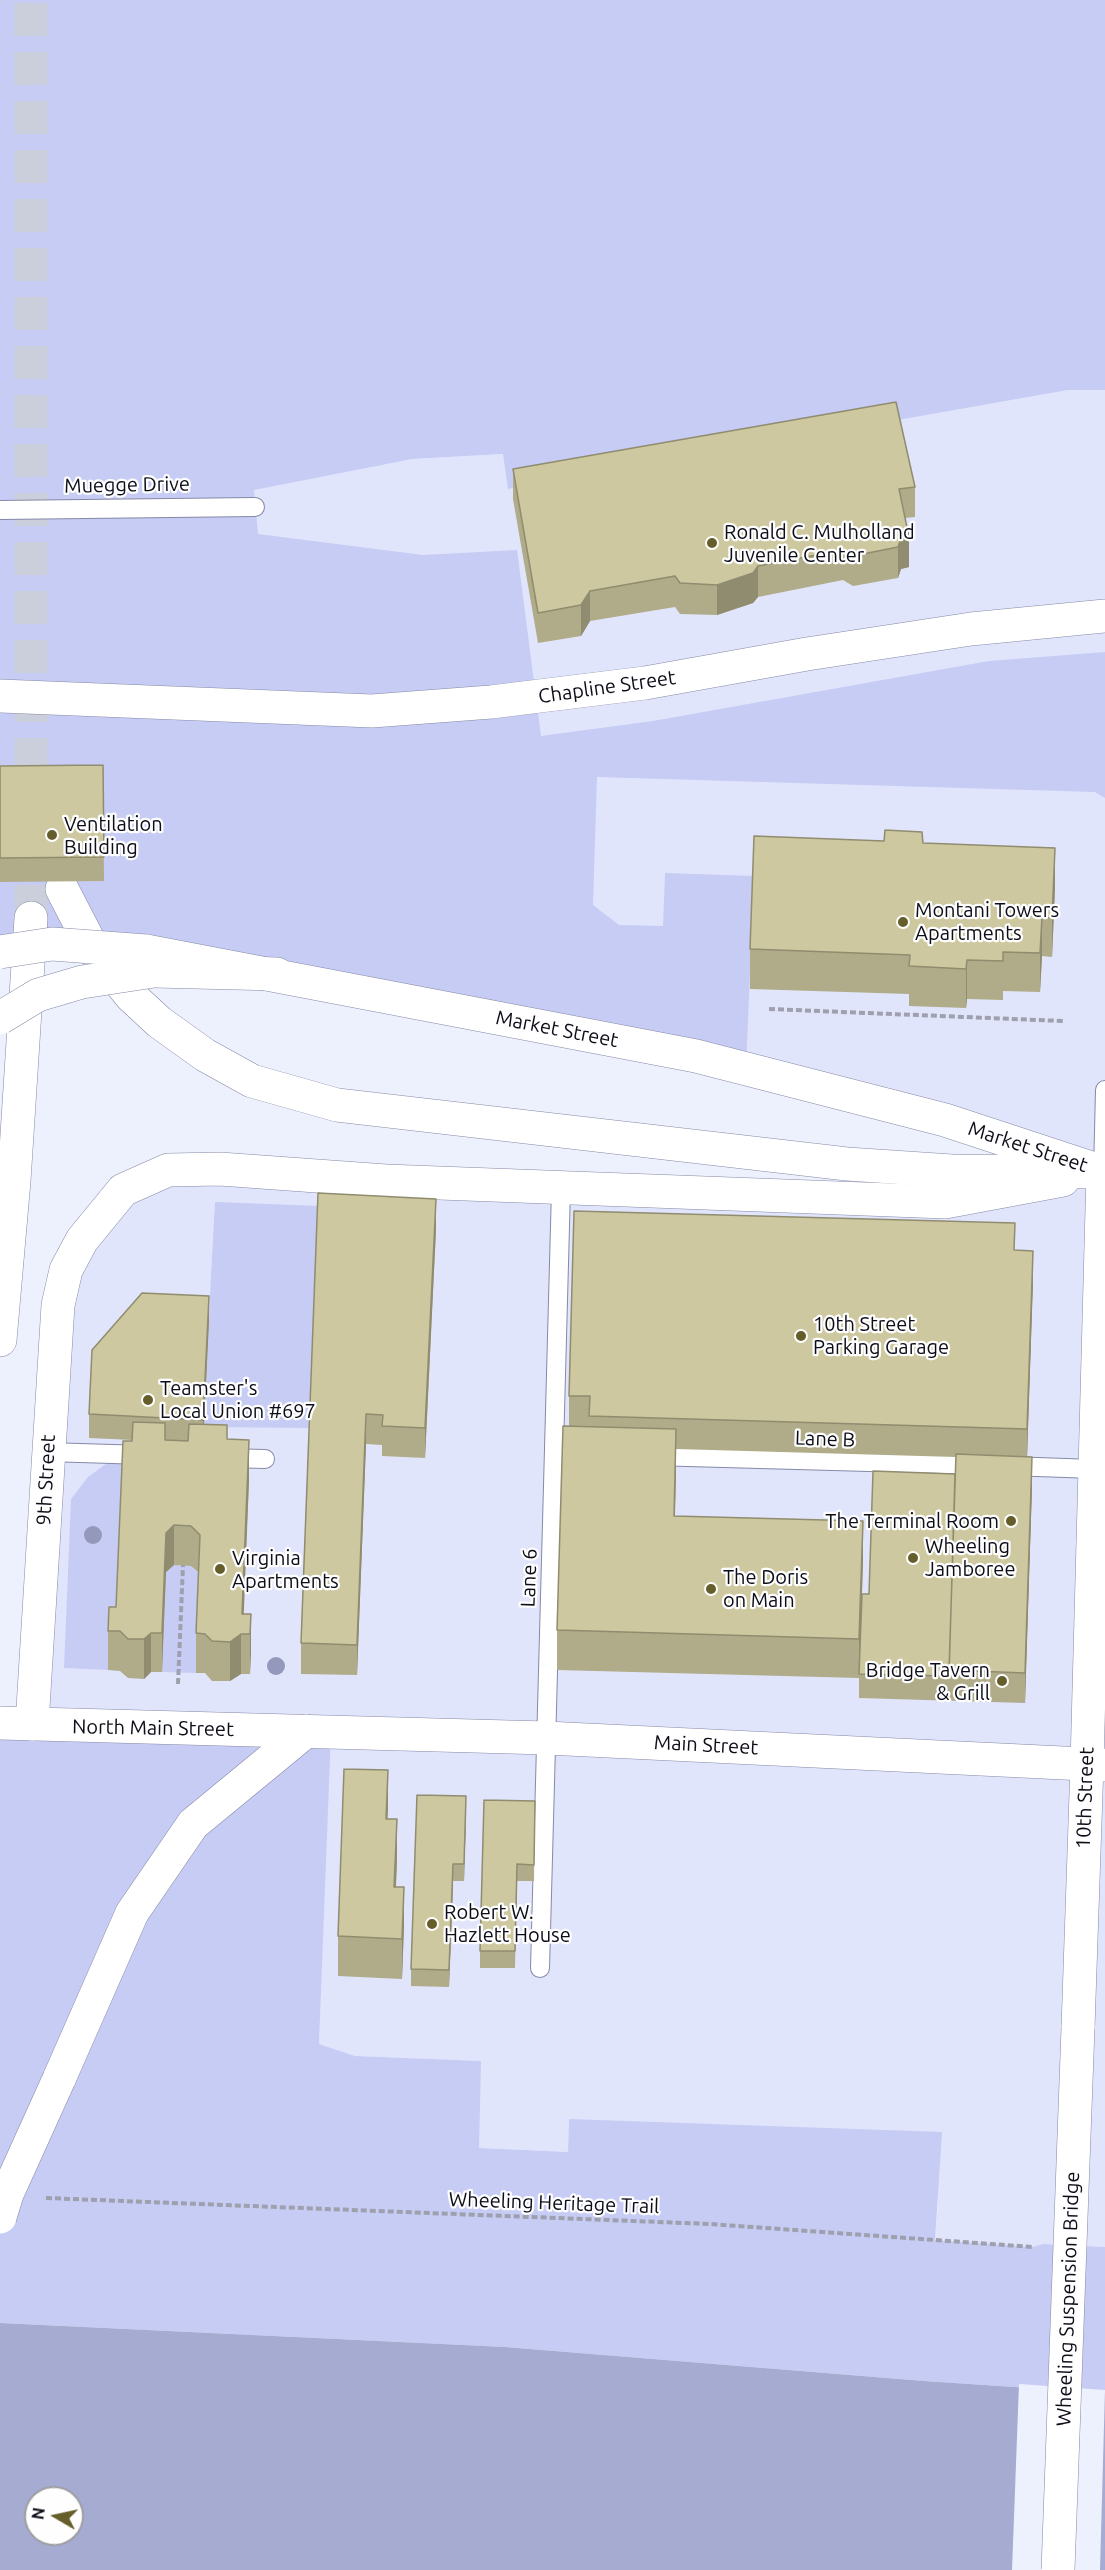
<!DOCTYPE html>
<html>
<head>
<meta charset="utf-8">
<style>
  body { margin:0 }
  #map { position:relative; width:1105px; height:2570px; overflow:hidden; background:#edf0fd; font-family:Ubuntu,sans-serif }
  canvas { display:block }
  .north { position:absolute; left:24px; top:2486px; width:60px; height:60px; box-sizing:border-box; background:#fefefe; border:2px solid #9d9ea2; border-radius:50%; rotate:279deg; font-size:16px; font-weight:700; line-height:24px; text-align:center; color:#0c0d18 }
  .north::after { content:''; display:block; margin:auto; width:21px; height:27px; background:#655e2b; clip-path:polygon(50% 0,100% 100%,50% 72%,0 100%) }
</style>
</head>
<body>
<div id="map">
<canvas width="1105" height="2570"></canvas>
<div class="north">N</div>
</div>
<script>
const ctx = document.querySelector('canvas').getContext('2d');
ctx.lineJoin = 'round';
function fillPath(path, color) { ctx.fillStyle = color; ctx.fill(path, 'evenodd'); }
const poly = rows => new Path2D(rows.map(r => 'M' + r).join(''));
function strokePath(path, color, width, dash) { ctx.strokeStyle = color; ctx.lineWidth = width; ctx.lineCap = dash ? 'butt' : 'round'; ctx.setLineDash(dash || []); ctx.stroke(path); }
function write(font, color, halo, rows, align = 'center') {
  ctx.font = font + ' Ubuntu,sans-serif'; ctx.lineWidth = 4.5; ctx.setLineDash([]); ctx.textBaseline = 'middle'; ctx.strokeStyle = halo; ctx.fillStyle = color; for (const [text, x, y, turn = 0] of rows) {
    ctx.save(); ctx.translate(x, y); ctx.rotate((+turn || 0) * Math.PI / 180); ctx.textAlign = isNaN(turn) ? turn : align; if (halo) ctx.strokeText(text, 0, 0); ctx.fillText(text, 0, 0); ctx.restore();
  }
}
const built = poly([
  [1068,390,1105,390,1105,2247,1043,2244,1032,2247,935,2240,938,2202,569,2119,568,2152,478,2148,480,2061,355,2056,319,2044,330,1744,37,1740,49,1432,82,1240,168,1170,945,1202,1057,1157,0,865,0,509,412,459,504,454,509,489]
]);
const green = poly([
  [0,0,1105,0,1105,390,1068,390,508,489,503,454,412,459,254,490,258,534,423,555,517,550,541,736,653,721,989,661,1105,652,1105,798,1095,792,597,777,593,905,619,925,663,926,665,873,754,876,746,1069,277,974,0,952],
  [215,1202,320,1206,309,1428,203,1427],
  [110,1461,133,1462,116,1646,109,1646,108,1670,64,1668,71,1499,88,1477],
  [174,1565,191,1566,200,1575,196,1673,162,1672,166,1572],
  [0,1723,331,1732,319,2044,355,2056,481,2061,479,2148,568,2152,569,2119,942,2132,935,2240,1032,2247,1043,2244,1105,2247,1105,2393,924,2381,505,2347,0,2323]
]);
const water = poly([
  [0,2323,505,2347,924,2381,1105,2393,1105,2570,0,2570],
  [36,2498,72,2498,72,2534,36,2534]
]);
const pier = poly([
  [1019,2384,1105,2390,1100,2570,1012,2570]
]);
const highwayTunnel = poly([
  [31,918,31,0]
]);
const path = poly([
  [769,1009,1063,1021],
  [178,1684,183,1565],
  [46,2198,710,2224,1033,2247]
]);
const lane = poly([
  [0,510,255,507],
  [1103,1172,1105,1090],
  [47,1452,145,1455],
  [651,1456,978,1465],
  [226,1458,265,1459],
  [1008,1466,1094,1469],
  [540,1968,561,1189]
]);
const street = poly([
  [32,1724,58,1305,66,1270,82,1240,123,1190,168,1170,220,1169,386,1181,945,1202,1063,1180],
  [1078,2028,1087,1764]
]);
const secondary = poly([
  [0,696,372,711,491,702,645,683,807,654,971,629,1105,616],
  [1087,1764,1103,1172]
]);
const primary = poly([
  [146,951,696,1056,945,1120,1094,1169],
  [0,1723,546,1738,1105,1765]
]);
const highway = poly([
  [62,889,93,949,131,996,159,1022,205,1055,252,1081,337,1105,847,1164,952,1171,1103,1172],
  [154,971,277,974],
  [0,1340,14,1181,31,918],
  [59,2079,132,1913,193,1824,306,1731]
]);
const streetBridge = poly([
  [1058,2570,1078,2028]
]);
const primaryBridge = poly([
  [0,952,52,944,146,951]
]);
const highwayBridge = poly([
  [0,1018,38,995,82,982,154,971],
  [0,2217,7,2194,59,2079]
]);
const trees = [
  [93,1535],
  [276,1666]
];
const wall = poly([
  [513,469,915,487,915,517,905,518,909,567,901,569,898,578,853,586,843,580,758,597,753,603,717,615,680,614,675,607,590,621,581,636,538,643,513,499],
  [103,765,104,881,0,882,0,766],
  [923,843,1055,888,1052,957,1042,956,1040,992,1003,991,1003,1000,967,999,966,1008,909,1006,909,994,750,989,750,949],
  [318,1193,436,1229,425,1458,382,1456,382,1445,366,1444,357,1675,301,1674,301,1643],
  [1015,1250,1033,1281,1027,1457,1032,1487,1025,1703,859,1698,859,1678,557,1670,557,1630,589,1427,569,1426,569,1396],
  [676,1449,956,1457,955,1474,869,1594,862,1594,863,1561,675,1516],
  [209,1320,204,1424,227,1439,249,1480,243,1614,251,1614,250,1674,241,1674,230,1681,212,1681,205,1673,196,1673,196,1633,199,1573,191,1566,174,1565,166,1572,162,1672,151,1672,144,1679,128,1678,120,1671,108,1670,108,1631,116,1607,132,1440,89,1438,89,1414],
  [535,1801,534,1881,517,1881,515,1968,480,1968,480,1951],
  [466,1813,464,1881,453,1881,449,1987,411,1986,411,1969],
  [387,1819,397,1859,396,1887,404,1926,402,1979,338,1976,338,1936]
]);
const shadedWall = poly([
  [909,537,909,567,901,569,898,578,898,547,901,538],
  [758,566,758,597,753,603,717,615,717,585],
  [590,591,590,621,581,636,581,605],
  [1055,848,1055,888,1052,957,1052,918],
  [1042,917,1042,956,1040,992,1040,953],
  [967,960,967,999,966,1008,966,969],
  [436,1199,436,1229,425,1458,425,1428],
  [1033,1251,1033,1281,1027,1459,1027,1429],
  [209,1296,209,1320,203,1444,203,1420],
  [366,1414,366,1444,357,1675,357,1645],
  [676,1429,676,1469,674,1556,674,1516],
  [249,1440,249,1480,243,1634,242,1614],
  [1032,1457,1032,1487,1025,1703,1025,1673],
  [863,1521,863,1561,859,1678,859,1639],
  [174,1525,174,1565,166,1572,162,1672,162,1633,166,1533],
  [251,1614,251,1654,250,1674,250,1634],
  [151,1633,151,1672,144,1679,144,1639],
  [241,1634,241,1674,230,1681,230,1642],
  [388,1770,388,1810,386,1858,386,1819],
  [466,1796,466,1813,464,1881,464,1864],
  [397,1819,397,1859,394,1926,394,1887],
  [453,1864,453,1881,449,1987,449,1970],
  [404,1887,404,1926,402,1979,402,1939]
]);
const building = poly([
  [896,402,915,487,899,489,909,537,901,538,898,547,853,556,843,550,758,566,753,573,717,585,680,583,675,576,590,591,581,605,538,613,513,469,896,402],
  [103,765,104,857,0,858,0,766,103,765],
  [885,830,922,832,923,843,1055,848,1052,918,1042,917,1040,953,1003,952,1003,961,967,960,966,969,909,966,910,955,750,949,754,836,884,841,885,830],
  [318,1193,436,1199,425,1428,382,1426,383,1415,366,1414,357,1645,301,1643,318,1193],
  [574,1211,1015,1223,1014,1250,1033,1251,1027,1429,589,1416,590,1396,569,1396,574,1211],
  [142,1293,209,1296,203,1420,89,1414,92,1350,142,1293],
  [133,1422,165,1423,165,1440,188,1441,189,1424,227,1425,227,1439,249,1440,242,1614,251,1614,250,1634,241,1634,230,1642,212,1641,205,1634,196,1633,200,1535,191,1526,174,1525,166,1533,162,1633,151,1633,144,1639,128,1639,120,1631,108,1631,109,1607,116,1607,123,1441,132,1441,133,1422],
  [563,1426,676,1429,674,1516,863,1521,859,1639,557,1630,563,1426],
  [956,1454,1032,1457,1025,1673,949,1670,956,1454],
  [873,1471,955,1474,949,1676,859,1674,862,1594,869,1594,873,1471],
  [344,1769,388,1770,386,1819,397,1819,394,1887,404,1887,402,1939,338,1936,344,1769],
  [417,1795,466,1796,464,1864,453,1864,449,1970,411,1969,417,1795],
  [484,1800,535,1801,534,1865,517,1864,515,1951,480,1951,484,1800]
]);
const markers = [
  [712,543,6,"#655e2b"],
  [52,835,6,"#655e2b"],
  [903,922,6,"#655e2b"],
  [801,1336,6,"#655e2b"],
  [148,1400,6,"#655e2b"],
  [1011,1521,6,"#655e2b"],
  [913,1558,6,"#655e2b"],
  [220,1569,6,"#655e2b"],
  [711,1589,6,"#655e2b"],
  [1002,1681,6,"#655e2b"],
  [432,1924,6,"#655e2b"]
];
const streetNames = [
  ["Muegge Drive",127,485,-1],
  ["Chapline Street",607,687,-8],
  ["Market Street",557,1029,11],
  ["Market Street",1028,1147,18],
  ["Lane B",825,1439,2],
  ["9th Street",46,1480,-87],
  ["Lane 6",529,1578,-88],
  ["North Main Street",153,1728,1],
  ["Main Street",706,1745,3],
  ["10th Street",1085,1798,-88],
  ["Wheeling Heritage Trail",554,2203,2],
  ["Wheeling Suspension Bridge",1068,2299,-88]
];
const poiNames = [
  ["Ronald C. Mulholland",724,532],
  ["Juvenile Center",724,555],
  ["Ventilation",64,824],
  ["Building",64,847],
  ["Montani Towers",915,910],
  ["Apartments",915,933],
  ["10th Street",813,1324],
  ["Parking Garage",813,1347],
  ["Teamster's",160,1388],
  ["Local Union #697",160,1411],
  ["The Terminal Room",999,1521,"right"],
  ["Wheeling",925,1546],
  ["Jamboree",925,1569],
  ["Virginia",232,1558],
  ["Apartments",232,1581],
  ["The Doris",723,1577],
  ["on Main",723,1600],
  ["Bridge Tavern",990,1670,"right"],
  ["& Grill",990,1693,"right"],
  ["Robert W.",444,1912],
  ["Hazlett House",444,1935]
];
fillPath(built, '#e1e5fc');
fillPath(green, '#c6ccf4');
fillPath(water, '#a5abd1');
fillPath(pier, '#edf0fd');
strokePath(highwayTunnel, '#cbcedb', 33, [33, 16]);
strokePath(lane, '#8589a6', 20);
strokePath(street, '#8589a6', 34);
strokePath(secondary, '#8589a6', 34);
strokePath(primary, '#8589a6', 34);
strokePath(highway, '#8589a6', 34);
strokePath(path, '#9ea0ad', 4, [6, 3]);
strokePath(lane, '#fff', 18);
strokePath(street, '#fff', 33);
strokePath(secondary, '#fff', 33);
strokePath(primary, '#fff', 33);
strokePath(highway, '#fff', 33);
strokePath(streetBridge, '#8589a6', 34, []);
strokePath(primaryBridge, '#8589a6', 34, []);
strokePath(highwayBridge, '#8589a6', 34, []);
strokePath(streetBridge, '#fff', 33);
strokePath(primaryBridge, '#fff', 33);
strokePath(highwayBridge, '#fff', 33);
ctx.fillStyle = '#9498bb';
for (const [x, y] of trees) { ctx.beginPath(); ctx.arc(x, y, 9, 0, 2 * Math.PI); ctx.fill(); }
fillPath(wall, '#b0ac89');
fillPath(shadedWall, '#908c6f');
fillPath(building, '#cdc89f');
strokePath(building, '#908c6f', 1.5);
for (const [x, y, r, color] of markers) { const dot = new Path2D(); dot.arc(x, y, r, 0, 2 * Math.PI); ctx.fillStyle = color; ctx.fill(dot); strokePath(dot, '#fefefe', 2); }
write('20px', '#0c0d18', '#fefefe', streetNames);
write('20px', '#0c0d18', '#fefefe', poiNames, 'left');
</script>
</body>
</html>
